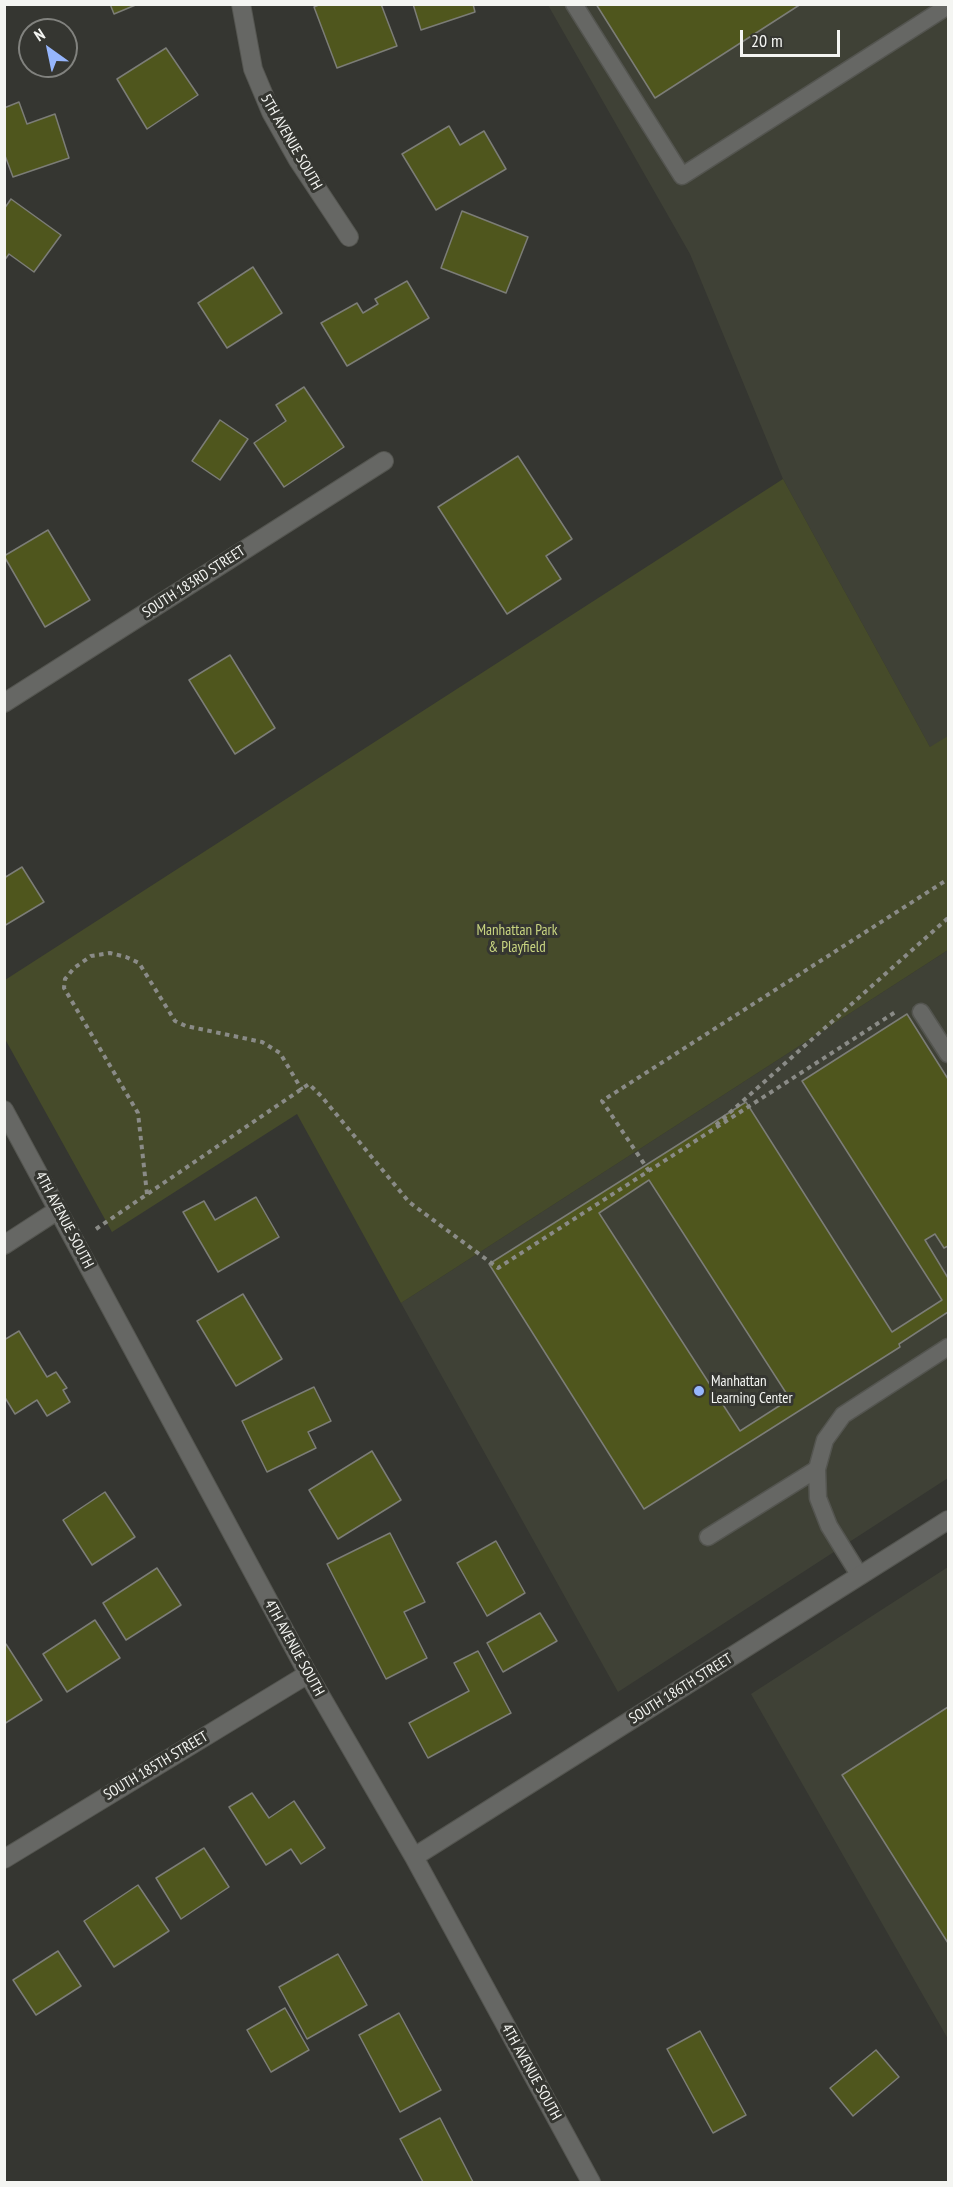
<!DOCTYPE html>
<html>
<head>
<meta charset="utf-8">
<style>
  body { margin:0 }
  #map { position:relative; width:953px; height:2187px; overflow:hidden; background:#353631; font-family:"PT Sans Narrow",sans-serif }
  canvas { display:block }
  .frame { position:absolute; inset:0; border:6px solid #f4f5f2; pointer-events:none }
  .north { position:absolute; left:18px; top:18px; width:60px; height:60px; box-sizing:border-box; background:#353631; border:2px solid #81827e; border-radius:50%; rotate:327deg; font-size:16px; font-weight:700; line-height:24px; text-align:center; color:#f4f5f2 }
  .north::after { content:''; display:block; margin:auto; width:21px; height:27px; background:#96b6fd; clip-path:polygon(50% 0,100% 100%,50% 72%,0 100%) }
  .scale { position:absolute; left:740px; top:30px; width:100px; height:27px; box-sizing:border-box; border:3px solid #f4f5f2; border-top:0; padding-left:8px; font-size:18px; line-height:21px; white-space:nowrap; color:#f4f5f2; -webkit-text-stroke:4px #353631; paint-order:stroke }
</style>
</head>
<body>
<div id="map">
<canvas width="953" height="2187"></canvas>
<div class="frame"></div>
<div class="north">N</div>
<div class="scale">20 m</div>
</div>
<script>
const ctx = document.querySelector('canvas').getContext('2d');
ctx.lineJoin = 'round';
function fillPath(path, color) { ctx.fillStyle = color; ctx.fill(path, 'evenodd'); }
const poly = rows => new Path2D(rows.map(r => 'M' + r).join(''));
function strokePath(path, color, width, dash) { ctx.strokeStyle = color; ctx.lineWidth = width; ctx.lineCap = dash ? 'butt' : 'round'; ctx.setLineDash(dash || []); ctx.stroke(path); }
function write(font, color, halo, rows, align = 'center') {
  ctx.font = font + ' "PT Sans Narrow",sans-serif'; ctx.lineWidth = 6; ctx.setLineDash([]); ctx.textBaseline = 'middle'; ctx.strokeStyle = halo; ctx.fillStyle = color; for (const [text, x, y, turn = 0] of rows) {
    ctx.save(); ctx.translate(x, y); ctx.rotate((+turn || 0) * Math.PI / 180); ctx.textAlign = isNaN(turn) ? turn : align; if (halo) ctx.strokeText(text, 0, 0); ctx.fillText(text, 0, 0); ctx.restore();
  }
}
const built = poly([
  [548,5,948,5,948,780,783,479,690,254],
  [948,950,948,1478,618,1692,401,1303],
  [948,1567,948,2039,751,1694]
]);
const green = poly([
  [783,479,930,747,948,736,948,950,401,1303,297,1114,112,1232,5,1039,5,980]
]);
const building = poly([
  [110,4,138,4,114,14,110,4],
  [321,4,381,4,397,46,337,68,314,7,321,4],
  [413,4,473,4,475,12,421,30,413,4],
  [596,4,801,4,655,98,596,4],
  [166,48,198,95,147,129,117,79,166,48],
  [19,102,27,124,55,114,69,158,13,177,4,153,4,108,19,102],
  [449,126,460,145,484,131,506,169,436,210,402,154,449,126],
  [11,199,61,235,34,272,9,254,4,261,4,209,11,199],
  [462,211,528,237,506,293,441,268,462,211],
  [253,267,282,313,227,348,198,303,253,267],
  [407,281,429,318,347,366,321,323,357,303,363,313,378,304,375,299,407,281],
  [304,387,344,447,284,487,254,443,286,421,276,405,304,387],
  [220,420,248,439,220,480,192,461,220,420],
  [518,456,572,539,546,556,561,579,507,614,438,507,518,456],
  [48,530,90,600,45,627,4,556,48,530],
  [230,655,275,728,235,754,189,680,230,655],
  [22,867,44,902,4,926,4,878,22,867],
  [907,1014,948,1079,948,1246,944,1248,935,1234,925,1240,948,1278,948,1312,899,1344,900,1347,644,1509,489,1264,746,1102,892,1332,942,1300,802,1081,907,1014],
  [649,1180,790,1399,740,1431,599,1213,649,1180],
  [256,1197,279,1237,218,1272,183,1212,204,1201,215,1220,256,1197],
  [243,1294,282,1359,236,1386,197,1321,243,1294],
  [19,1331,47,1377,56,1372,67,1388,63,1390,70,1402,47,1416,37,1400,15,1414,4,1396,4,1340,19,1331],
  [314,1387,331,1421,308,1432,316,1448,267,1472,242,1421,314,1387],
  [372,1451,401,1500,338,1539,309,1490,372,1451],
  [105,1492,135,1537,92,1565,63,1520,105,1492],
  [390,1533,425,1602,404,1612,427,1658,386,1679,327,1564,390,1533],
  [496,1541,525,1593,487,1616,457,1563,496,1541],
  [157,1568,181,1605,126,1640,103,1603,157,1568],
  [540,1613,557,1641,503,1672,487,1643,540,1613],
  [95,1620,120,1658,67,1692,43,1654,95,1620],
  [6,1644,42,1700,4,1724,4,1645,6,1644],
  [478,1651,511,1713,428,1758,409,1723,469,1691,454,1663,478,1651],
  [948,1707,948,1943,842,1775,948,1707],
  [252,1793,269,1818,294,1801,325,1848,301,1864,291,1849,266,1865,229,1807,252,1793],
  [204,1848,229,1887,181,1919,156,1878,204,1848],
  [138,1885,169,1931,114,1967,84,1921,138,1885],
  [58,1951,81,1986,36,2015,13,1980,58,1951],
  [338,1954,367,2005,307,2039,279,1987,338,1954],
  [285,2008,309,2050,271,2072,247,2030,285,2008],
  [399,2013,441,2090,400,2112,359,2035,399,2013],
  [700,2031,746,2115,713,2133,667,2049,700,2031],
  [876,2050,899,2077,853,2116,830,2088,876,2050],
  [440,2118,473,2182,423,2182,400,2139,440,2118]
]);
const path = poly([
  [716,1125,948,918],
  [649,1171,602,1101,945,881,948,881],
  [147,1194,138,1113,64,988,65,979,74,968,91,956,110,953,126,957,139,963,175,1021,186,1026,262,1042,280,1053,302,1090],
  [96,1229,309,1084,322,1097,409,1202,498,1268,897,1011]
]);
const lane = poly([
  [574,4,682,176,948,6],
  [921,1012,948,1054],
  [708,1537,817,1469],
  [860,1576,829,1526,818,1498,817,1469,825,1440,843,1415,948,1347]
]);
const street = poly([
  [241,4,253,69,271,112,298,160,349,237],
  [4,703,384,461],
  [4,1110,308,1674,414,1857,591,2182],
  [4,1245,58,1210],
  [414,1857,948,1520],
  [4,1859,308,1674]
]);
const markers = [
  [699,1391,6,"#96b6fd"]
];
const streetNames = [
  ["5TH AVENUE SOUTH",291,142,60],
  ["SOUTH 183RD STREET",194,582,-33],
  ["4TH AVENUE SOUTH",64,1220,62],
  ["4TH AVENUE SOUTH",294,1648,61],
  ["SOUTH 186TH STREET",681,1689,-32],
  ["SOUTH 185TH STREET",156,1766,-31],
  ["4TH AVENUE SOUTH",531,2072,61]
];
const parkNames = [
  ["Manhattan Park",517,931],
  ["& Playfield",517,948]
];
const poiNames = [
  ["Manhattan",711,1382],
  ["Learning Center",711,1399]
];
fillPath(built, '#3f4136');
fillPath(green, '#464b2a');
fillPath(building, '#4f561d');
strokePath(building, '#7c7d77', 1.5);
strokePath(lane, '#545550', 19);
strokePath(street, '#545550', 20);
strokePath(path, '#8a8b87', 4, [4.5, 4.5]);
strokePath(lane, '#666764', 16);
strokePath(street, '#666764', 18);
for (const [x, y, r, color] of markers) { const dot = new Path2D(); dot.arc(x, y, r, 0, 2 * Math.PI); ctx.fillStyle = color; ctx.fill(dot); strokePath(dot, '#353631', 2); }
write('15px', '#f4f5f2', '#353631', streetNames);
write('15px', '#c8d480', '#353631', parkNames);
write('15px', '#f4f5f2', '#353631', poiNames, 'left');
</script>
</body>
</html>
